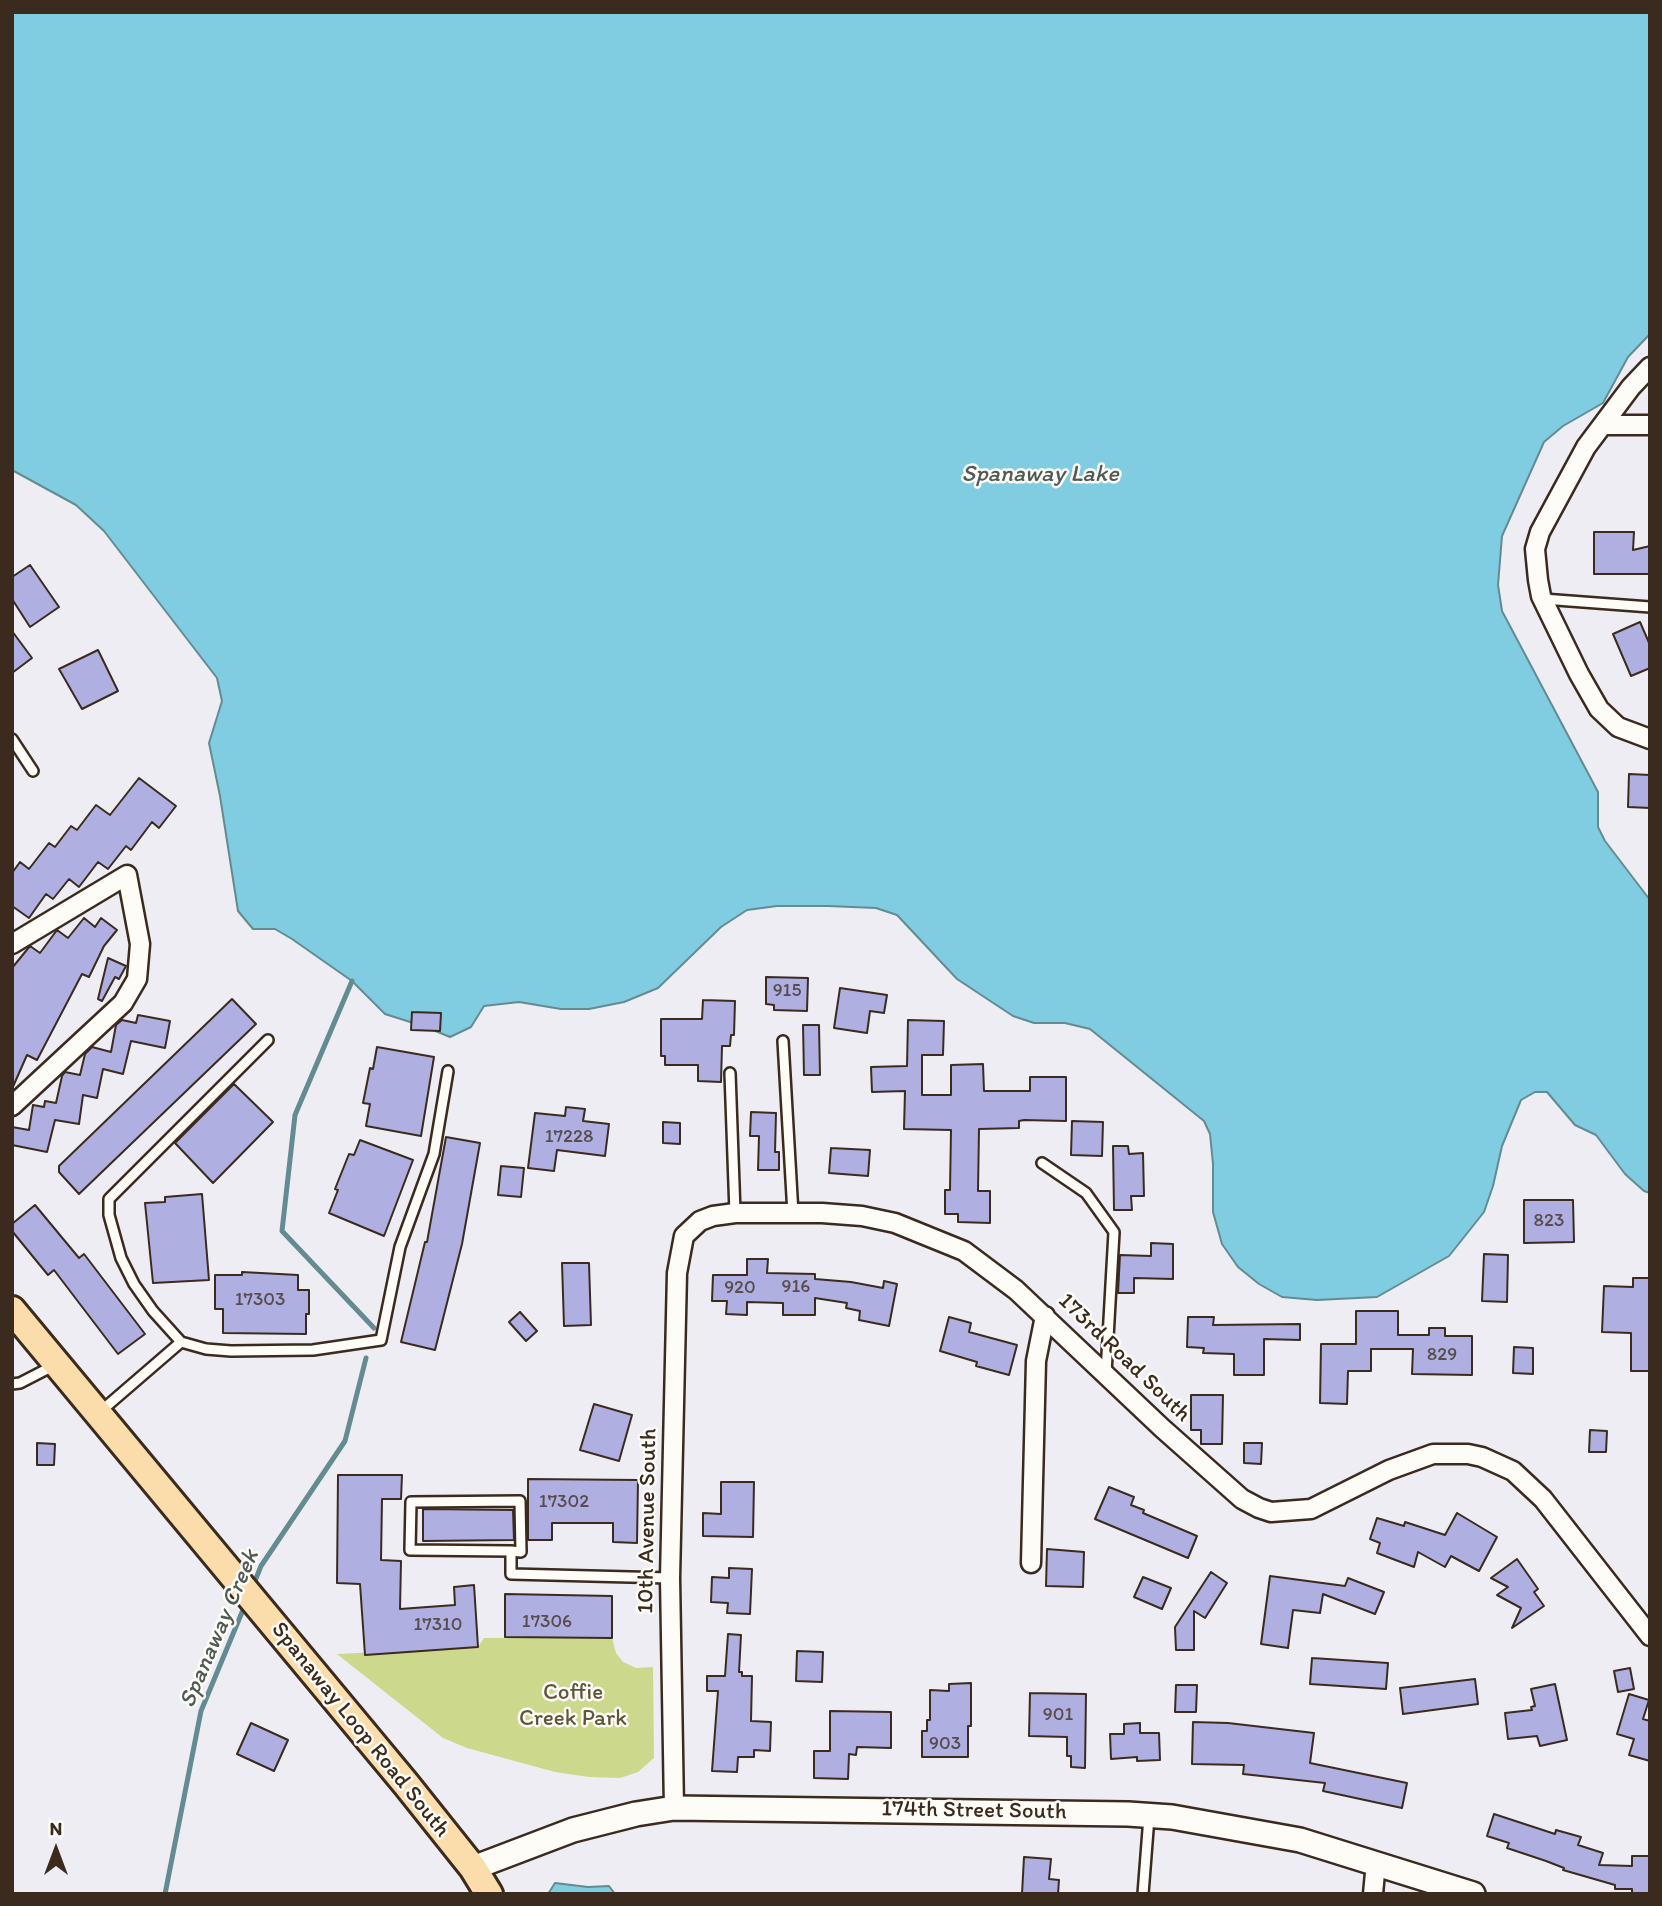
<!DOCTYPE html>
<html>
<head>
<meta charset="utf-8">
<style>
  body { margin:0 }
  #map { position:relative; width:1662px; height:1906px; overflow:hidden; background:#ededf3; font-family:Itim,sans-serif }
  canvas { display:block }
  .frame { position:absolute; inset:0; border:14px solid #3b2a1e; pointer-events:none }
  .north { position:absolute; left:21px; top:1815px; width:70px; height:70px; -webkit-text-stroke:5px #fdfcf7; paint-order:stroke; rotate:0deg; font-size:19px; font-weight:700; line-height:28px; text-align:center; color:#3b2a1e }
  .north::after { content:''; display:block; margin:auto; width:24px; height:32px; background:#3b2a1e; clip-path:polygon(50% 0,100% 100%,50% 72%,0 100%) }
</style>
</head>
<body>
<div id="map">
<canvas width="1662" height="1906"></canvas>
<div class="frame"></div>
<div class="north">N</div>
</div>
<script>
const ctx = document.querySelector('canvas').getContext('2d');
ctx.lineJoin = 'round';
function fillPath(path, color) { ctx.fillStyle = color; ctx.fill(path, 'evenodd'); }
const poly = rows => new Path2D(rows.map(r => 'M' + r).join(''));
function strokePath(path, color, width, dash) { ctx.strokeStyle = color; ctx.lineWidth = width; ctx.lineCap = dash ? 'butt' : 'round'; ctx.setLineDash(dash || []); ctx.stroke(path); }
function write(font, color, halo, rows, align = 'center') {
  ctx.font = font + ' Itim,sans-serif'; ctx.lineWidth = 5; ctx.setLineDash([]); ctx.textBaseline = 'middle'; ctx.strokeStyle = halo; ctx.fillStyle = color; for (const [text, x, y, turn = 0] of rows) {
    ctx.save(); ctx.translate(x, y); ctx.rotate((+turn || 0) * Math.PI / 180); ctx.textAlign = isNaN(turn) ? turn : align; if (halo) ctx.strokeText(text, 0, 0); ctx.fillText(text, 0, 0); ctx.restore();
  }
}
const green = poly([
  [484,1638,612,1638,616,1653,623,1662,636,1668,653,1667,654,1758,638,1772,620,1778,589,1777,555,1772,467,1748,443,1738,337,1654,478,1647]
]);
const water = poly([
  [12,12,1650,12,1650,334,1628,357,1603,403,1563,426,1544,442,1502,536,1498,585,1502,611,1598,792,1598,827,1605,841,1650,900,1650,1193,1644,1191,1625,1174,1596,1135,1575,1125,1547,1092,1535,1092,1521,1100,1502,1146,1493,1186,1484,1212,1449,1256,1377,1297,1317,1300,1282,1297,1259,1284,1238,1267,1222,1244,1213,1212,1213,1164,1210,1134,1204,1121,1090,1029,1065,1023,1034,1023,1013,1016,957,979,897,915,876,908,828,906,777,906,747,910,721,927,658,988,624,1002,589,1009,561,1009,519,1002,484,1006,471,1027,450,1037,426,1027,385,1014,352,981,292,939,275,929,253,929,238,911,220,796,209,743,222,701,217,678,104,531,76,505,12,470,12,12],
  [555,1883,588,1887,609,1886,615,1894,548,1894,555,1883]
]);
const stream = poly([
  [352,981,295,1115,282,1231,374,1328],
  [253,1586,261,1566,345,1441,366,1358],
  [165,1894,201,1711,245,1605]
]);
const building = poly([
  [1594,532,1634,532,1633,550,1650,546,1650,574,1594,574,1594,532],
  [30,565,59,607,30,627,12,599,12,577,30,565],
  [1640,622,1650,645,1650,668,1631,676,1613,634,1640,622],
  [12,631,32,658,12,673,12,631],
  [98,650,118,691,82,709,59,669,98,650],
  [1629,774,1650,775,1650,808,1628,807,1629,774],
  [139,778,176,806,159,828,152,822,131,850,126,846,108,869,98,862,79,887,69,879,53,899,46,894,29,918,12,906,12,873,20,862,29,869,49,843,55,847,71,826,77,830,96,805,110,815,139,778],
  [84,918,95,927,101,918,117,930,104,946,89,977,82,974,37,1060,27,1055,12,1089,12,968,30,946,40,953,57,930,68,938,84,918],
  [108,958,126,966,119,979,115,977,102,1001,98,999,108,958],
  [766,977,808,978,807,1011,774,1010,774,1005,766,1004,766,977],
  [840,988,887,995,884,1013,870,1011,867,1033,834,1028,840,988],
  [232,999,256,1024,79,1194,59,1172,59,1166,232,999],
  [703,1000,735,1001,734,1035,731,1035,730,1046,722,1046,721,1082,698,1081,698,1065,665,1065,665,1056,661,1056,661,1019,702,1019,703,1000],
  [412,1012,441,1013,440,1031,411,1030,412,1012],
  [138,1015,170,1021,165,1048,131,1041,123,1074,103,1069,97,1098,83,1095,79,1124,55,1120,47,1152,12,1145,12,1127,29,1130,33,1105,44,1107,45,1101,56,1103,62,1076,65,1072,80,1075,85,1054,92,1047,111,1052,116,1025,122,1020,136,1023,138,1015],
  [908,1020,944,1021,943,1055,922,1055,922,1095,951,1095,951,1065,983,1064,984,1091,1030,1091,1030,1077,1066,1077,1066,1121,1024,1120,1019,1121,1019,1128,979,1129,978,1191,990,1191,990,1223,958,1222,958,1214,945,1214,945,1190,950,1190,951,1130,904,1129,905,1091,872,1092,871,1067,907,1066,908,1020],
  [803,1025,819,1025,820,1075,804,1075,803,1025],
  [377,1047,434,1057,421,1136,366,1126,370,1104,363,1103,370,1068,373,1069,377,1047],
  [234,1084,273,1122,213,1183,175,1143,234,1084],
  [566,1107,585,1109,583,1121,609,1124,605,1156,557,1150,554,1171,528,1168,535,1113,565,1116,566,1107],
  [751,1112,776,1113,775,1152,779,1152,779,1170,758,1170,759,1136,750,1136,751,1112],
  [1072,1121,1103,1122,1102,1156,1071,1155,1072,1121],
  [663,1122,680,1123,680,1144,663,1143,663,1122],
  [446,1137,480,1143,462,1244,435,1350,401,1342,425,1242,427,1242,446,1137],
  [360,1140,413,1160,384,1236,329,1213,338,1190,335,1189,349,1154,354,1155,360,1140],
  [1113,1146,1128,1146,1129,1154,1143,1153,1144,1196,1131,1196,1132,1210,1114,1210,1113,1146],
  [831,1148,870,1150,868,1176,829,1173,831,1148],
  [501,1166,524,1168,521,1197,498,1195,501,1166],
  [202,1194,209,1280,153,1283,145,1203,165,1202,165,1197,202,1194],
  [1524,1200,1573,1200,1574,1242,1524,1243,1524,1200],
  [35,1205,79,1258,84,1254,145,1334,118,1354,54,1270,48,1275,12,1231,12,1224,35,1205],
  [1151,1243,1173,1244,1173,1279,1134,1278,1134,1293,1118,1293,1120,1255,1151,1256,1151,1243],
  [1484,1254,1508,1255,1507,1302,1482,1301,1484,1254],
  [747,1259,768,1259,767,1273,815,1274,815,1279,851,1282,883,1288,884,1281,897,1284,889,1326,859,1320,860,1311,846,1308,847,1303,815,1298,815,1315,783,1315,783,1303,747,1302,747,1315,726,1314,727,1301,712,1301,713,1275,747,1275,747,1259],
  [562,1263,589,1263,591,1325,564,1326,562,1263],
  [242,1272,298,1275,298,1290,309,1290,309,1314,306,1314,306,1334,223,1333,223,1309,215,1309,215,1275,242,1275,242,1272],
  [1633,1278,1650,1278,1650,1371,1631,1371,1631,1333,1602,1332,1604,1286,1633,1287,1633,1278],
  [1356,1311,1398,1311,1398,1335,1429,1335,1429,1328,1445,1328,1445,1336,1472,1336,1472,1375,1412,1374,1413,1349,1371,1349,1371,1371,1348,1371,1347,1404,1320,1403,1321,1344,1356,1344,1356,1311],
  [520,1312,537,1331,526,1341,509,1322,520,1312],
  [949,1317,971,1323,969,1332,1017,1345,1009,1375,976,1366,977,1362,940,1351,949,1317],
  [1188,1317,1214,1317,1213,1325,1300,1324,1300,1340,1264,1339,1264,1375,1234,1375,1234,1354,1203,1353,1204,1348,1187,1347,1188,1317],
  [1514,1347,1533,1348,1533,1374,1513,1373,1514,1347],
  [1191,1395,1223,1395,1222,1444,1201,1444,1201,1430,1191,1430,1191,1395],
  [594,1404,632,1415,619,1461,580,1450,594,1404],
  [1590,1430,1607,1431,1606,1452,1589,1452,1590,1430],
  [37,1443,55,1444,54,1465,37,1465,37,1443],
  [1244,1443,1262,1443,1261,1464,1244,1463,1244,1443],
  [338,1475,402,1475,401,1499,382,1499,381,1560,401,1561,400,1609,455,1605,454,1587,474,1585,478,1647,365,1655,360,1584,337,1583,338,1475],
  [528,1479,638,1480,637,1543,613,1542,613,1523,552,1523,552,1540,528,1540,528,1479],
  [721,1482,754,1482,753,1537,703,1536,703,1513,721,1514,721,1482],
  [1109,1487,1134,1497,1131,1505,1144,1510,1143,1513,1197,1536,1188,1558,1095,1519,1109,1487],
  [423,1509,513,1510,514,1540,423,1541,423,1509],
  [1457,1513,1497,1537,1479,1571,1451,1556,1445,1567,1418,1552,1414,1567,1377,1553,1380,1543,1370,1539,1377,1518,1404,1526,1405,1522,1445,1535,1457,1513],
  [1047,1549,1084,1552,1083,1587,1046,1586,1047,1549],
  [1517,1559,1538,1589,1534,1592,1544,1606,1512,1628,1521,1608,1497,1595,1508,1587,1491,1578,1517,1559],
  [729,1568,752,1569,750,1614,727,1613,728,1603,711,1602,712,1577,729,1578,729,1568],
  [1211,1572,1227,1583,1205,1618,1194,1611,1194,1650,1176,1650,1175,1627,1211,1572],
  [1270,1576,1345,1586,1348,1578,1384,1592,1375,1614,1323,1594,1320,1613,1293,1610,1288,1648,1261,1644,1270,1576],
  [1143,1577,1171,1588,1162,1609,1134,1597,1143,1577],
  [505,1594,612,1596,612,1638,505,1637,505,1594],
  [728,1634,741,1635,739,1672,742,1672,742,1676,752,1676,751,1721,771,1722,770,1751,754,1750,754,1757,738,1757,737,1772,712,1771,718,1691,707,1691,707,1676,725,1676,728,1634],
  [797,1651,823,1652,822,1682,796,1681,797,1651],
  [1312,1658,1388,1663,1386,1689,1310,1684,1312,1658],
  [1630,1668,1634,1689,1618,1692,1614,1671,1630,1668],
  [1475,1679,1478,1704,1403,1714,1400,1688,1475,1679],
  [971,1683,971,1726,968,1726,968,1757,922,1757,922,1731,927,1731,927,1720,930,1720,930,1690,949,1691,949,1684,971,1683],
  [1555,1684,1567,1740,1540,1746,1537,1736,1508,1739,1505,1713,1532,1710,1531,1707,1535,1706,1531,1689,1555,1684],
  [1176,1685,1197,1685,1196,1712,1175,1712,1176,1685],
  [1030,1693,1086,1694,1085,1768,1071,1767,1071,1756,1067,1756,1067,1737,1029,1736,1030,1693],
  [1629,1694,1649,1700,1643,1719,1650,1721,1650,1761,1629,1755,1634,1739,1617,1734,1629,1694],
  [830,1711,891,1712,891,1748,857,1747,856,1755,849,1754,848,1779,814,1778,814,1751,830,1751,830,1711],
  [1193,1722,1228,1723,1314,1733,1310,1763,1407,1783,1402,1808,1323,1791,1325,1783,1243,1774,1244,1765,1192,1764,1193,1722],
  [251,1723,288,1740,274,1771,237,1754,251,1723],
  [1140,1723,1140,1733,1159,1733,1160,1760,1137,1761,1137,1757,1111,1759,1110,1734,1124,1734,1124,1724,1140,1723],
  [1494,1814,1555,1834,1556,1830,1581,1837,1578,1845,1603,1853,1599,1865,1632,1866,1632,1856,1649,1856,1650,1894,1632,1894,1632,1889,1615,1889,1615,1885,1563,1870,1564,1868,1546,1861,1507,1848,1509,1843,1487,1836,1494,1814],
  [1024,1857,1051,1859,1049,1879,1059,1880,1058,1894,1022,1894,1024,1857]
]);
const lane = poly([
  [1543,599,1650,607],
  [12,739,33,771],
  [268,1040,109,1199,109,1215,121,1258,134,1284,153,1311,181,1342,206,1349,231,1351,313,1350,381,1340,400,1247,434,1154,448,1071],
  [783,1041,793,1214],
  [730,1073,735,1213],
  [1042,1163,1086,1193,1114,1232,1106,1373],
  [12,1384,20,1383,53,1366],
  [101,1411,181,1342],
  [511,1551,410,1550,411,1502,520,1501,521,1552,511,1551,511,1574,670,1578],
  [1143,1894,1149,1817]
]);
const street = poly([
  [1650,367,1631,387,1586,447,1540,532,1535,549,1538,580,1541,596,1579,674,1599,709,1618,727,1650,739],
  [1603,425,1650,425],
  [12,944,127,875,140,944,137,979,123,1003,12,1106],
  [1031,1563,1036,1361,1045,1316],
  [674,1808,670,1578,677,1273,684,1236,700,1221,713,1216,735,1213,822,1213,862,1216,895,1223,964,1251,1016,1290,1162,1428,1242,1499,1259,1508,1271,1512,1311,1509,1389,1470,1433,1454,1468,1454,1482,1457,1513,1471,1543,1499,1650,1636],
  [1373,1894,1376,1862]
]);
const secondary = poly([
  [473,1868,573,1830,636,1814,674,1808,1128,1814,1172,1817,1300,1840,1473,1894]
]);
const primary = poly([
  [12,1310,406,1784,473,1868,489,1894]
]);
const numberNames = [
  ["915",787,991],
  ["17228",569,1137],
  ["823",1549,1221],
  ["916",796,1287],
  ["920",740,1288],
  ["17303",260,1300],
  ["829",1442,1355],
  ["17302",564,1502],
  ["17306",547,1622],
  ["17310",438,1625],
  ["901",1058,1715],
  ["903",945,1744]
];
const streetNames = [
  ["173rd Road South",1124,1358,44],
  ["10th Avenue South",648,1521,-89],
  ["Spanaway Loop Road South",360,1730,51],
  ["174th Street South",974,1811,1]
];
const parkNames = [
  ["Coffie",573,1693],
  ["Creek Park",573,1719]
];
const waterNames = [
  ["Spanaway Lake",1040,475],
  ["Spanaway Creek",220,1629,-67]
];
fillPath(green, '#ccd88c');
fillPath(water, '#80cce0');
strokePath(water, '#648b92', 2);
strokePath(stream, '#648b92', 5);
fillPath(building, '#afb0e1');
strokePath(building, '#3b2a1e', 2);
strokePath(lane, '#3b2a1e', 14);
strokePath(street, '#3b2a1e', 23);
strokePath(secondary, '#3b2a1e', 28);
strokePath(primary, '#3b2a1e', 32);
strokePath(lane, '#fdfcf7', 9);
strokePath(street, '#fdfcf7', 18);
strokePath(secondary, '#fdfcf7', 23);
strokePath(primary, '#faddab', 26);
write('19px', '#584c4f', null, numberNames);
write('23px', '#3b2a1e', '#fdfcf7', streetNames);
write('23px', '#5f563a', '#fdfcf7', parkNames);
write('italic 24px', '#505b58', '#fdfcf7', waterNames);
</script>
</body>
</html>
